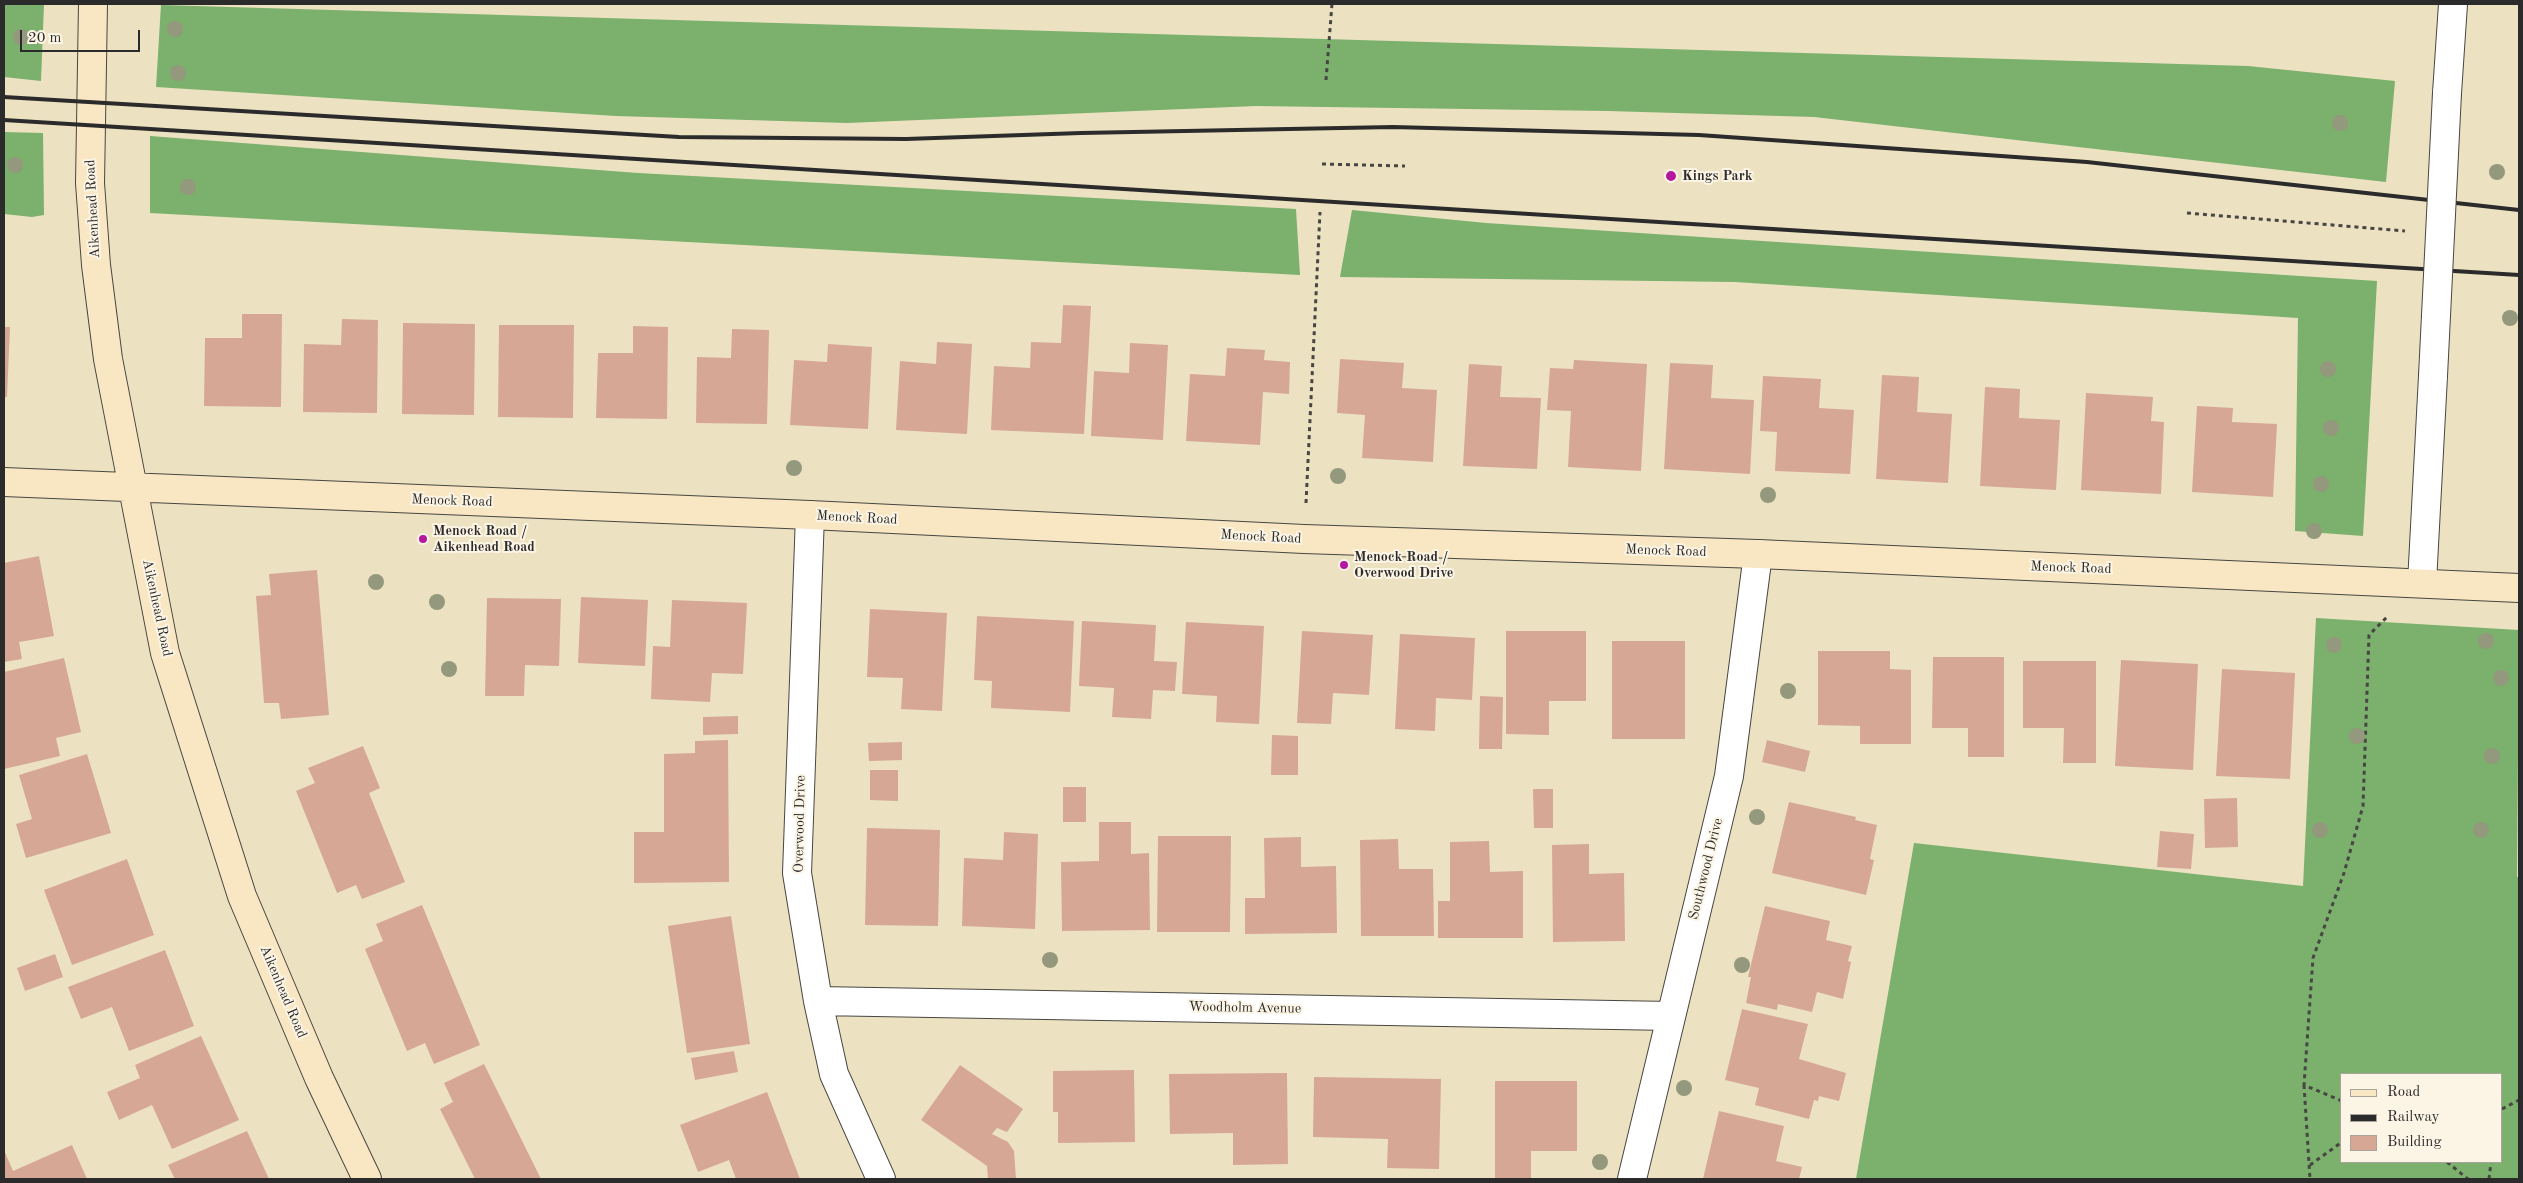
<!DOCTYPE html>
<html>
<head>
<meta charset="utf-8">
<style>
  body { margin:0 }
  #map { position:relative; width:2523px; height:1183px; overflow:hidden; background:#ece2c1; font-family:"Old Standard TT",serif }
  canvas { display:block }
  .frame { position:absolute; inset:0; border:5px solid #2b2b2b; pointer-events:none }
  .legend { position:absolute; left:2340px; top:1073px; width:162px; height:90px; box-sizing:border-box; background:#fcf5e5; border:1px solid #a8a49b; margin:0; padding:6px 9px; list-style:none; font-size:15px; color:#2b2b2b }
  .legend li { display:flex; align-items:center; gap:10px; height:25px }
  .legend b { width:25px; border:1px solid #a8a49b }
  .scale { position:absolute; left:20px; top:30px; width:120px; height:22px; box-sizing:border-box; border:2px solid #2b2b2b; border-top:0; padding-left:6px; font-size:15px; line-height:18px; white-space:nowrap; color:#2b2b2b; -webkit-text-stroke:4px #fcf5e5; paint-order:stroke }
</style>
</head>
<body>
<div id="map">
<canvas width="2523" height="1183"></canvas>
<div class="frame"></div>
<ul class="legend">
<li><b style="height:6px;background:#f9e7c3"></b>Road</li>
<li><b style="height:6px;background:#2b2b2b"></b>Railway</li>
<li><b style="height:14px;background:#d6a795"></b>Building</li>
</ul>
<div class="scale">20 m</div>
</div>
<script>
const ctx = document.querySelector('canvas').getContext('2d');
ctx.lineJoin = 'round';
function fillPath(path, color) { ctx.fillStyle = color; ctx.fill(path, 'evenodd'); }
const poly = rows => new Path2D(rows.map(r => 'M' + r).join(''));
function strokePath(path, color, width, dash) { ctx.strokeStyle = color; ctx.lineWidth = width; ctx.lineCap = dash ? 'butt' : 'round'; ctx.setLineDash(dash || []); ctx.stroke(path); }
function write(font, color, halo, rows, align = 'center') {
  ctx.font = font + ' "Old Standard TT",serif'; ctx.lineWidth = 4; ctx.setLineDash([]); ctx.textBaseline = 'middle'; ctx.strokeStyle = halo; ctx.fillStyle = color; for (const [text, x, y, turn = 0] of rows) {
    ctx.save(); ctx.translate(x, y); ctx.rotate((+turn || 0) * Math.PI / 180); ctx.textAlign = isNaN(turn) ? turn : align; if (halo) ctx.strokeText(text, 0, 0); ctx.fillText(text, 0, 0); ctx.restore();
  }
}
const forest = poly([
  [4,4,44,4,41,81,4,77],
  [161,5,2248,66,2395,81,2386,182,1814,117,1608,111,1256,106,847,123,616,116,156,87],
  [4,132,43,133,44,215,32,217,4,214],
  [150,136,638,173,1296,209,1300,275,150,213],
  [1352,210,1486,223,2377,281,2363,536,2295,531,2298,318,1735,282,1340,277],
  [2316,618,2519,630,2517,877,2519,877,2519,1179,1856,1179,1914,843,2303,886],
  [2502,1074,2502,1162,2342,1162,2342,1074]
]);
const building = poly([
  [1063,305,1091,306,1084,434,991,430,994,366,1030,368,1031,342,1061,343],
  [242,314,282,314,281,407,204,406,205,338,242,338],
  [342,319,378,320,377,413,303,412,304,344,341,345],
  [403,323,475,324,474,415,402,414],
  [499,325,574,325,573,418,498,417],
  [633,326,668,327,667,419,596,418,598,353,633,353],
  [4,327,10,327,7,397,4,397],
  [732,329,769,330,767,424,696,423,697,357,731,358],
  [937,342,972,344,967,434,896,430,900,361,936,364],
  [1130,343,1168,345,1163,440,1091,436,1094,371,1129,373],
  [828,344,872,347,868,429,790,425,794,360,827,362],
  [1227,348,1265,350,1264,360,1290,362,1289,394,1263,392,1260,445,1186,441,1190,374,1225,376],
  [1340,359,1404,363,1402,388,1437,390,1433,462,1362,458,1365,415,1337,413],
  [1574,360,1647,364,1641,471,1568,467,1571,411,1547,410,1550,368,1573,369],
  [1670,363,1713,365,1711,398,1754,400,1750,474,1664,469],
  [1469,364,1502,366,1500,397,1541,398,1537,469,1463,466],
  [1882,375,1919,377,1917,412,1952,414,1948,483,1876,479],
  [1763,376,1821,379,1819,408,1854,410,1850,474,1775,471,1777,432,1760,431],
  [1985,387,2020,389,2019,418,2060,420,2056,490,1980,486],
  [2086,393,2153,397,2151,421,2164,422,2161,494,2081,490],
  [2197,406,2233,408,2232,422,2277,424,2273,497,2192,492],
  [39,556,54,636,19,642,22,659,4,662,4,563],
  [317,570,329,715,281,719,279,703,264,703,256,596,271,595,269,574],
  [581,597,648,600,645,666,578,663],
  [487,598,561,599,559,666,525,665,524,696,485,696],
  [672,600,747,603,743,674,712,673,710,702,651,699,653,646,670,647],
  [870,609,947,613,942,711,901,709,903,678,867,677],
  [977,616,1074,621,1070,712,991,708,992,681,974,680],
  [1082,621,1156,625,1154,661,1177,662,1175,691,1153,690,1151,719,1112,717,1114,688,1079,686],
  [1186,622,1264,626,1259,724,1216,722,1217,696,1182,694],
  [1302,631,1373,635,1369,695,1333,693,1331,724,1297,723],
  [1506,631,1586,631,1586,701,1549,701,1549,735,1506,734],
  [1400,634,1475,638,1472,700,1436,698,1435,731,1395,729],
  [1612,641,1685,641,1685,739,1612,739],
  [1818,651,1890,651,1890,669,1911,670,1911,744,1860,744,1860,726,1818,725],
  [1933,657,2004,657,2004,757,1968,757,1968,728,1932,728],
  [64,658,81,732,56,738,60,756,4,769,4,672],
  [2121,660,2198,664,2193,770,2115,766],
  [2023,661,2096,661,2096,763,2063,763,2064,728,2023,728],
  [2222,669,2295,673,2290,779,2216,776],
  [1480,696,1503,697,1502,749,1479,749],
  [738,716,738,734,703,735,703,717],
  [1272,735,1298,736,1298,775,1271,775],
  [728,740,729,882,634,883,634,832,664,832,664,754,695,753,695,741],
  [1767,740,1810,751,1805,772,1762,762],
  [902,742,902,760,869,761,868,743],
  [363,746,380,788,369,793,405,882,362,899,356,885,337,893,296,791,315,783,308,768],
  [87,754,111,833,26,858,16,824,32,819,19,775],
  [870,770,898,770,898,801,870,800],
  [1063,787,1086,787,1086,822,1063,822],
  [1533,789,1553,789,1553,828,1534,828],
  [2237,798,2238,847,2205,848,2204,799],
  [1789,802,1856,817,1855,820,1877,825,1870,859,1874,860,1866,895,1772,873],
  [1099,822,1131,822,1131,854,1149,853,1150,930,1062,931,1061,862,1099,861],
  [867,828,940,830,938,926,865,925],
  [2160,831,2194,834,2191,869,2157,867],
  [1004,832,1038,834,1035,929,962,926,964,858,1003,860],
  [1158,836,1231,836,1230,932,1157,932],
  [1301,837,1301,867,1336,866,1337,933,1245,934,1245,898,1265,898,1264,838],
  [1398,839,1399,869,1433,869,1434,936,1361,936,1360,840],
  [1489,841,1490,872,1523,871,1523,938,1438,938,1438,901,1450,901,1450,842],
  [1589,844,1589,874,1624,873,1625,941,1553,942,1552,845],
  [127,859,154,935,72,965,44,890],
  [422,905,480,1045,434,1064,425,1043,407,1051,365,949,383,941,376,924],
  [1765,906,1830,921,1826,940,1852,946,1848,961,1851,962,1843,999,1817,992,1812,1012,1778,1004,1777,1010,1746,1003,1751,977,1748,977],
  [731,916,750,1044,687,1053,668,926],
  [165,950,194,1026,129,1051,112,1007,81,1019,68,987],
  [55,954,63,977,25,991,17,968],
  [1742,1009,1808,1024,1799,1059,1846,1073,1839,1101,1819,1096,1818,1101,1814,1100,1809,1119,1755,1105,1759,1088,1725,1080],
  [201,1036,239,1120,172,1149,152,1105,119,1120,107,1092,140,1078,135,1065],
  [734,1051,738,1072,695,1080,691,1058],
  [484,1064,541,1179,475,1179,440,1109,453,1102,444,1083],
  [960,1065,1023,1109,1007,1132,997,1128,992,1134,1008,1142,1014,1151,1016,1179,988,1179,987,1166,921,1120],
  [1134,1070,1135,1142,1058,1143,1058,1112,1053,1112,1053,1071],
  [1287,1073,1288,1164,1233,1165,1233,1133,1170,1134,1169,1074],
  [1314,1077,1441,1079,1439,1169,1387,1168,1388,1139,1313,1137],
  [1495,1081,1577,1081,1577,1151,1531,1151,1531,1179,1495,1179],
  [767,1092,800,1179,736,1179,729,1160,698,1172,680,1125],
  [1719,1111,1784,1126,1776,1161,1802,1167,1799,1179,1703,1179],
  [247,1131,269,1179,175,1179,168,1165],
  [72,1145,87,1179,4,1179,4,1150,13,1171]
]);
const path = poly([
  [1326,80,1332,4],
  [1322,164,1405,166],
  [2187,213,2405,231],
  [1306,503,1320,212],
  [2304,1085,2310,1179],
  [2342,1101,2304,1085,2313,958,2344,873,2363,806,2369,635,2387,617],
  [2502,1109,2519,1100],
  [2447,1162,2468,1179],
  [2310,1165,2342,1142],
  [2489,1179,2491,1162]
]);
const street = poly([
  [2447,93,2453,4],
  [810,515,797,873,818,1001,834,1074,881,1179],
  [2422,583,2433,376],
  [818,1001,1671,1016],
  [1632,1179,1729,776,1758,554]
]);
const secondary = poly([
  [93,4,90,183,96,265,108,359,165,653,242,896,319,1078,367,1179],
  [4,482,810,515,1304,539,1758,554,2519,588]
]);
const rail = poly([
  [4,97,679,137,906,139,1081,133,1393,127,1699,135,2087,162,2519,210],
  [4,120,2519,275]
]);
const streetBridge = poly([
  [2433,376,2447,93]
]);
const trees = [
  [175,29],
  [21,37],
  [178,73],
  [2340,123],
  [15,165],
  [2497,172],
  [188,187],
  [2510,318],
  [2328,369],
  [2331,428],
  [794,468],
  [1338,476],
  [2321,484],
  [1768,495],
  [2314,531],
  [376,582],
  [437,602],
  [2486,641],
  [2334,645],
  [449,669],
  [2501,678],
  [1788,691],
  [2357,736],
  [2492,756],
  [1757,817],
  [2320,830],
  [2481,830],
  [1050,960],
  [1742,965],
  [1684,1088],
  [1600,1162]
];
const markers = [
  [1671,176,6,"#b5179e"],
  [423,539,5,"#b5179e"],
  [1344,565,5,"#b5179e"]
];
const poiNames = [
  ["Kings Park",1682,176],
  ["Menock Road /",433,531],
  ["Aikenhead Road",433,547],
  ["Menock Road /",1354,557],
  ["Overwood Drive",1354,573]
];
const streetNames = [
  ["Aikenhead Road",93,209,-93],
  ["Menock Road",452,501,2],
  ["Menock Road",857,518,3],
  ["Menock Road",1261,537,3],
  ["Menock Road",1666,551,2],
  ["Menock Road",2071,568,2],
  ["Aikenhead Road",157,608,78],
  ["Overwood Drive",800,824,-89],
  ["Southwood Drive",1706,869,-76],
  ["Aikenhead Road",283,992,67],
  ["Woodholm Avenue",1245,1008,1]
];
fillPath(forest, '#7bb06d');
fillPath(building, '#d6a795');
strokePath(street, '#484642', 30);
strokePath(secondary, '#484642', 30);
strokePath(path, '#484642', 3, [4, 4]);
strokePath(street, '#fff', 28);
strokePath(secondary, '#f9e7c3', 28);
strokePath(rail, '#2b2b2b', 4);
strokePath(streetBridge, '#484642', 30, []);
strokePath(streetBridge, '#fff', 28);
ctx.fillStyle = '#94987c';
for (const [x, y] of trees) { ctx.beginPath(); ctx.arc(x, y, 8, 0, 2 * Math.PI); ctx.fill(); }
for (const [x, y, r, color] of markers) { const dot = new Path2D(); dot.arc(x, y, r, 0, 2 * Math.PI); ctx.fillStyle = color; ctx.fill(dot); strokePath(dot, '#fcf5e5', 2); }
write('bold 14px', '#2b2b2b', '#fcf5e5', poiNames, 'left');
write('14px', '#2b2b2b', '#fcf5e5', streetNames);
</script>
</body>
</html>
